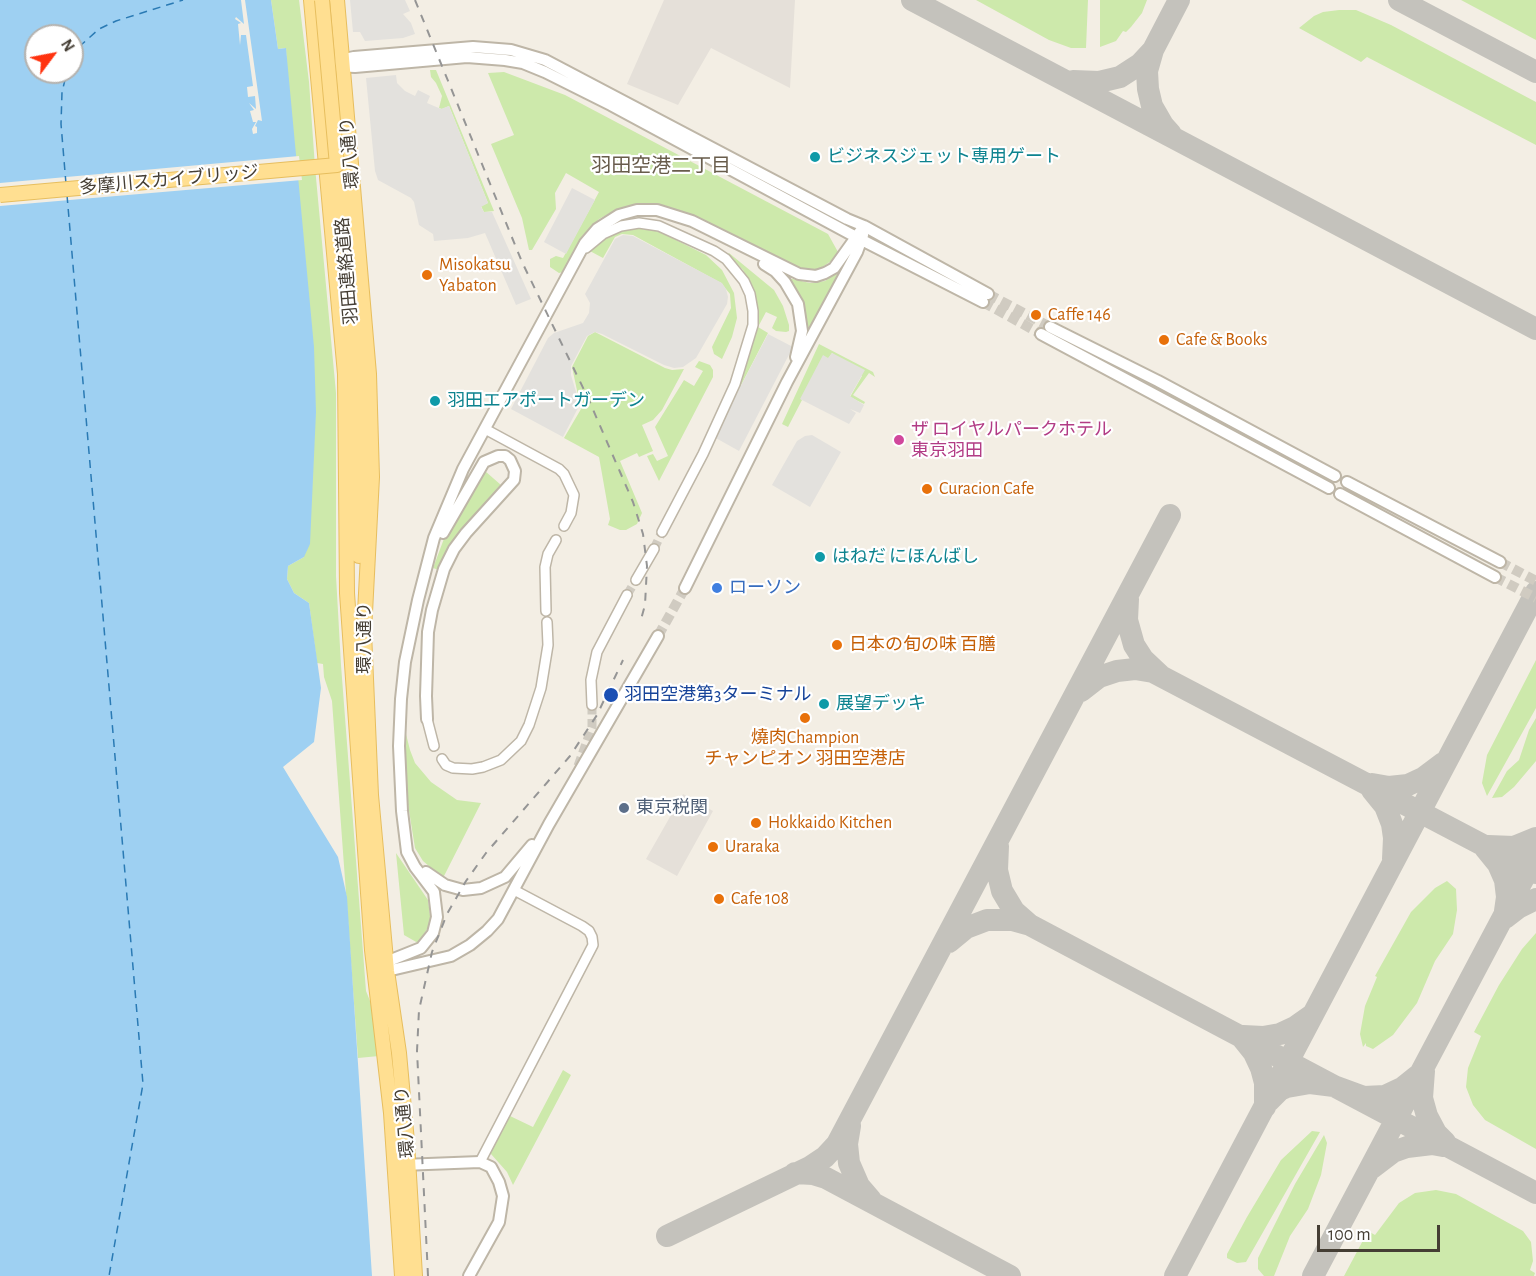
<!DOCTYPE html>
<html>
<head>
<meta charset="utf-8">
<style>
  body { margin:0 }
  #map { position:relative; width:1536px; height:1276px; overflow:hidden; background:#f3eee4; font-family:"Alegreya Sans",sans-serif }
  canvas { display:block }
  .north { position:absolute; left:24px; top:24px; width:60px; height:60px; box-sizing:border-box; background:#fff; border:2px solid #b5b2ae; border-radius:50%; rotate:58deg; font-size:16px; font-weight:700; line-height:24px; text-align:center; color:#453e34 }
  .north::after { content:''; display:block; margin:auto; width:21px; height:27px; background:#ff330f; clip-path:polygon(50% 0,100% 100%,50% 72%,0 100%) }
  .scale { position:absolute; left:1317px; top:1225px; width:123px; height:27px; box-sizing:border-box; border:3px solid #453e34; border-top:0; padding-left:8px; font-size:18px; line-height:21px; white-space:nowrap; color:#453e34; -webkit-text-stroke:4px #fff; paint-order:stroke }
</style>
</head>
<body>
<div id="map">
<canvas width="1536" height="1276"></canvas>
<div class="north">N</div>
<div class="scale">100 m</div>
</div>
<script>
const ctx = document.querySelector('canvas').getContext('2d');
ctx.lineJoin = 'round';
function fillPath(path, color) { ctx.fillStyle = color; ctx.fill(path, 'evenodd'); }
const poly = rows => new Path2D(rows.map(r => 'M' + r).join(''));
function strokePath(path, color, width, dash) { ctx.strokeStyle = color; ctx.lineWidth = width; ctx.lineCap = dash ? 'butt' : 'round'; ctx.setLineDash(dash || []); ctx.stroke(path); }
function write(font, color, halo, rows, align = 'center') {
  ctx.font = font + ' "Alegreya Sans","Noto Sans JP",sans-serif'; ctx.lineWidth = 4.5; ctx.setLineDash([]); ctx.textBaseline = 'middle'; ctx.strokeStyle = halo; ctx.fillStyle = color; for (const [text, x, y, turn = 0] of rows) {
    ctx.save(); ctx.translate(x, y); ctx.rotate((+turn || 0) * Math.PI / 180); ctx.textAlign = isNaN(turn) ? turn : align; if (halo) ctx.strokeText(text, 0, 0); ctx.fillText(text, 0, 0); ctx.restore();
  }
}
const industrial = poly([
  [664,0,795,0,790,88,711,48,678,105,627,84],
  [683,794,713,811,677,876,646,859]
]);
const green = poly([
  [271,0,299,0,309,82,315,167,336,393,336,576,341,665,366,991,372,1006,379,1056,358,1058,332,701,324,677,323,664,317,663,309,603,294,593,287,579,288,566,304,557,286,48,278,49],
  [976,0,1088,0,1086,48,1071,48,1049,40],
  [1100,0,1147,0,1142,13,1131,27,1126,32,1123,31,1116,41,1100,47],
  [1461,0,1536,0,1536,40],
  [1339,10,1356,10,1391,25,1536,102,1536,145,1367,57,1361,62,1299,28,1314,16,1323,12],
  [430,70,436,70,494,211,484,212,481,206,488,203,449,106,442,109,439,108,442,96,436,83,431,77],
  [504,72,565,95,828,234,838,252,834,259,821,268,812,270,801,269,666,206,643,204,612,212,599,219,583,235,564,272,559,273,550,267,550,259,556,256,563,258,599,192,566,173,555,193,556,209,532,250,529,250,522,218,491,144,514,135,488,73],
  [629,228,653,230,664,234,706,255,722,270,734,293,737,318,732,337,722,359,714,354,712,347,731,308,730,294,721,283,633,235,622,234,615,237,603,258,588,250,609,235],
  [729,253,774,290,783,306,789,325,789,331,786,332,776,331,772,328,777,317,766,312,758,327,768,333,736,395,749,357,758,319,754,290,743,270,728,254],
  [851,253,806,339,805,310,796,290,788,278,810,283,825,281,843,268],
  [595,332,665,368,672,370,684,369,662,410,653,420,642,425,653,451,639,457,637,453,620,461,642,513,637,524,626,530,620,530,608,525,610,519,599,457,564,438,581,409,572,367,588,336],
  [819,344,873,372,875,377,869,373,853,395,865,402,864,404,850,397,862,376,832,353,801,399,802,400,788,427,782,424],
  [699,361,710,365,713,370,713,377,659,481,647,456,653,454,657,461,668,456,655,427,684,380,694,386,703,371,695,367],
  [485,471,501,485,450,545,439,570,433,568,445,536],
  [1536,660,1536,708,1487,796,1482,783,1487,755],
  [1536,718,1536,761,1514,787,1502,797,1492,798,1507,771,1519,760,1529,730],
  [406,734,410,750,415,763,431,782,457,800,481,803,443,878,423,861,415,848,406,792],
  [396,853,428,900,431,923,418,943,404,935],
  [1447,881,1456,889,1457,910,1453,934,1435,961,1417,1003,1393,1035,1373,1049,1366,1046,1366,1043,1363,1047,1360,1034,1365,1006,1377,977,1375,976,1411,912,1435,888],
  [1536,933,1536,1149,1485,1120,1473,1105,1466,1087,1468,1068,1481,1036,1474,1032,1499,985,1522,949],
  [563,1070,571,1075,513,1185,507,1172,491,1154,491,1149,510,1116,533,1127],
  [1312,1131,1320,1132,1246,1262,1237,1263,1227,1258,1227,1254,1247,1217,1281,1160],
  [1324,1135,1327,1143,1321,1175,1308,1209,1290,1236,1274,1276,1264,1276,1258,1269,1258,1258,1295,1184],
  [1436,1190,1456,1194,1523,1231,1531,1242,1533,1261,1530,1270,1535,1273,1534,1276,1344,1276,1368,1231,1375,1235,1399,1203,1415,1193]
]);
const parking = poly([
  [350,0,405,0,410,11,403,14,411,23,415,34,403,38,365,41,360,32,353,32],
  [396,75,397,83,405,91,415,96,418,90,430,96,427,103,441,109,449,106,488,203,481,207,484,212,492,212,531,299,516,305,485,233,468,238,434,241,433,234,419,225,414,202,411,198,378,180,375,171,366,78],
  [572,188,595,200,566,254,544,242],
  [623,235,633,236,722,283,726,289,728,297,727,304,696,358,683,367,674,368,664,365,602,334,595,332,587,336,571,366,571,375,579,402,578,408,563,437,511,409,548,338,554,333,583,323,589,313,590,303,585,294,615,239],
  [768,334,793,347,739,451,714,437],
  [832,353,865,370,850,396,864,405,860,413,850,409,856,413,849,424,800,399,823,355,828,358],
  [812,435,841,452,810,507,772,485,797,441,805,436]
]);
const water = poly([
  [0,0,271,0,278,49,286,48,314,347,316,412,310,544,304,557,288,566,287,579,294,593,309,603,321,688,314,742,283,767,338,857,347,897,372,1276,0,1276],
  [36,36,72,36,72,72,36,72]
]);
const pier = poly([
  [241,0,245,0,262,121,258,120,255,126,257,127,257,133,253,134,252,129,256,122,253,122,250,111,254,110,249,103,256,109,255,96,248,97,247,87,253,86,246,35,241,35,240,45,238,24,241,23,235,19,236,17,244,24],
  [299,156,302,180,0,206,0,183]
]);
const ferry = poly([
  [72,59,81,45,99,29,116,21,183,0],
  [66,184,61,124,62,92,67,72],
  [67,195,143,1084,109,1276]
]);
const taxiway = poly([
  [912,0,1536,329],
  [1399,0,1536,72],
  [1073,81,1099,82,1120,77,1140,64,1153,50],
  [1171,134,1163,125,1152,106,1148,89,1147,71,1153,50,1179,0],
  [1128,599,1127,620,1134,645,1143,659,1160,675],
  [1081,691,1099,677,1117,671,1135,669,1153,672,1536,873],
  [1372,784,1389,787,1408,785,1423,778,1443,763],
  [1372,790,1385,806,1392,824,1394,838,1393,859],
  [998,846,997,870,1002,891,1014,911,1030,925,1536,1193],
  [1488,846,1514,847,1536,838],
  [1485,848,1498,864,1505,880,1507,897,1505,911],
  [1505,918,1518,908,1536,899],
  [949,942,966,928,987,920,1012,920,1030,925],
  [1243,1036,1263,1037,1280,1034,1295,1027,1312,1015],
  [1242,1038,1254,1053,1261,1068,1265,1083,1265,1107],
  [1424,1071,1422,1098,1427,1116,1436,1133,1445,1142],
  [1269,1101,1280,1090,1287,1087,1310,1083,1334,1086,1364,1097,1385,1096,1402,1088,1417,1076],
  [850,1126,847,1144,849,1163,859,1186,871,1200],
  [1372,1168,1393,1152,1407,1147,1432,1144,1443,1146],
  [795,1173,813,1174,826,1178,1010,1276],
  [667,1236,810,1167,825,1157,837,1144,1170,515],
  [1175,1276,1536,592],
  [1313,1276,1536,855]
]);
const minorTunnel = poly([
  [654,549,662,532],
  [627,595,636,580],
  [578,766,592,727,592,705]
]);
const tertiaryTunnel = poly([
  [988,294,1050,327],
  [983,302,1041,334],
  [1500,562,1536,581],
  [1495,577,1536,598],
  [658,636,685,588]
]);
const minor = poly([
  [586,248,603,234,621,226,639,223,659,226,714,251,726,259,744,281,750,294,753,311,753,325,735,384,703,454,662,532],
  [485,429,559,469,564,474,574,495,571,513,564,526],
  [636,580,654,549],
  [546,611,545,567,548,554,556,540],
  [592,705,591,680,597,652,627,595],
  [427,719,434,746],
  [442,759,446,765,453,768,472,769,483,767,501,760,521,741,529,725,541,688,548,645,547,622],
  [480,1162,593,945,592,937,589,931,582,926,514,890]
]);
const tertiary = poly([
  [321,64,354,57,473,47,511,50,545,60,847,219,864,226,988,294],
  [336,66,355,67,467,57,505,60,523,63,545,72,611,105,856,237,983,302],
  [764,264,775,271,785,282,798,304,802,331,796,357],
  [1050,327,1158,381,1335,476],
  [1041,334,1329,488],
  [1347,482,1500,562],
  [1340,494,1495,577],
  [685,588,787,382,857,252,863,235],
  [427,719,426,696,428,632,432,610,444,569,454,549,466,533,514,480,515,471,510,460,505,456,498,456,484,462,443,533],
  [426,872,445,885,463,890,481,888,505,877,532,845],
  [381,964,421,948,433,933,437,917,434,892,415,867,407,852,402,811,399,746,401,699,405,662,418,600,434,538,463,469,585,243,597,229,619,215,637,210,657,210,692,221,799,274,816,276,825,273,834,268,864,226],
  [380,970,387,971,451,956,470,945,487,931,498,919,549,824,658,636],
  [402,1165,480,1162,491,1167,499,1182,503,1196,499,1222,469,1276]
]);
const primary = poly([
  [311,0,345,374,347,593,372,950,391,1113,402,1276],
  [337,0,369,374,372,477,364,632,371,795,387,971,399,1053,407,1142,415,1276],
  [337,165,357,377,359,556]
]);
const rail = poly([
  [415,0,522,262,588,398,633,502,643,534,647,566,645,605,640,623],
  [428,1276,417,1051,419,1010,432,952,447,914,466,881,486,853,570,756,597,715,623,660]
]);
const primaryBridge = poly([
  [0,195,337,165,322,0]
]);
const markers = [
  [815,157,6,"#0f9aa8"],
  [427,275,6,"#e8710a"],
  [1036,315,6,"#e8710a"],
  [1164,340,6,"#e8710a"],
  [435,401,6,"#0f9aa8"],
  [899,440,6,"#d1479c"],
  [927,489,6,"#e8710a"],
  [820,557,6,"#0f9aa8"],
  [717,588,6,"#3f7fe0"],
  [837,645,6,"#e8710a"],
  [611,695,8,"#1a4fb4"],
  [824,704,6,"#0f9aa8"],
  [805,718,6,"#e8710a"],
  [624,808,6,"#5c6f8a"],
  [756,823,6,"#e8710a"],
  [713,847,6,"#e8710a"],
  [719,899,6,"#e8710a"]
];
const streetNames = [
  ["環八通り",350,153,-95],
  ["多摩川スカイブリッジ",169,180,-5],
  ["羽田連絡道路",347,271,-95],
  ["環八通り",365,638,-90],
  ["環八通り",405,1122,-95]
];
const cultureNames = [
  ["ビジネスジェット専用ゲート",827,157],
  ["羽田エアポートガーデン",447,401],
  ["はねだ にほんばし",832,557],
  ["展望デッキ",836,704]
];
const foodNames = [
  ["Misokatsu",439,265],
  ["Yabaton",439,286],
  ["Caffe 146",1048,315],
  ["Cafe & Books",1176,340],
  ["Curacion Cafe",939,489],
  ["日本の旬の味 百膳",849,645],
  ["燒肉Champion",805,738,"center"],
  ["チャンピオン 羽田空港店",805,759,"center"],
  ["Hokkaido Kitchen",768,823],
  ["Uraraka",725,847],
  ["Cafe 108",731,899]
];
const hotelNames = [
  ["ザ ロイヤルパークホテル",911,430],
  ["東京羽田",911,451]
];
const shopNames = [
  ["ローソン",729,588]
];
const transitNames = [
  ["羽田空港第3ターミナル",624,695]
];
const serviceNames = [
  ["東京税関",636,808]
];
const neighbourhoodNames = [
  ["羽田空港二丁目",661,166]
];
fillPath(industrial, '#e5e0d9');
fillPath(green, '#cde9ab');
fillPath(parking, '#e3e1dd');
fillPath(water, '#9ed0f2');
fillPath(pier, '#f3eee4');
strokePath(ferry, '#2a7ab4', 1.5, [8, 6]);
strokePath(taxiway, '#c4c2bc', 22);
strokePath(minorTunnel, '#d0cbc1', 9, [9, 4.5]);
strokePath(tertiaryTunnel, '#d0cbc1', 10, [10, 5]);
strokePath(minor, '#beb6a7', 12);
strokePath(tertiary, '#beb6a7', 14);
strokePath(primary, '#e7be5e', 16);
strokePath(minor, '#fff', 9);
strokePath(tertiary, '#fff', 10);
strokePath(primary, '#ffdf91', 14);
strokePath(rail, '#959595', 2, [8, 8]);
strokePath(primaryBridge, '#e7be5e', 16, []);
strokePath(primaryBridge, '#ffdf91', 14);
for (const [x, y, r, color] of markers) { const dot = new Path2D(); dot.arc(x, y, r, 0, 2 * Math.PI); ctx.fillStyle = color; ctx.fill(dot); strokePath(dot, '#fff', 2); }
write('18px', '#453e34', '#fff', streetNames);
write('18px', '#0d838f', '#fff', cultureNames, 'left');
write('18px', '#c56008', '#fff', foodNames, 'left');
write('18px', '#b23c85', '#fff', hotelNames, 'left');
write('18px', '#366cbe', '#fff', shopNames, 'left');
write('18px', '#164399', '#fff', transitNames, 'left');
write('18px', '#4e5e75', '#fff', serviceNames, 'left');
write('20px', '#685c4b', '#fff', neighbourhoodNames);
</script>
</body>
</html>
